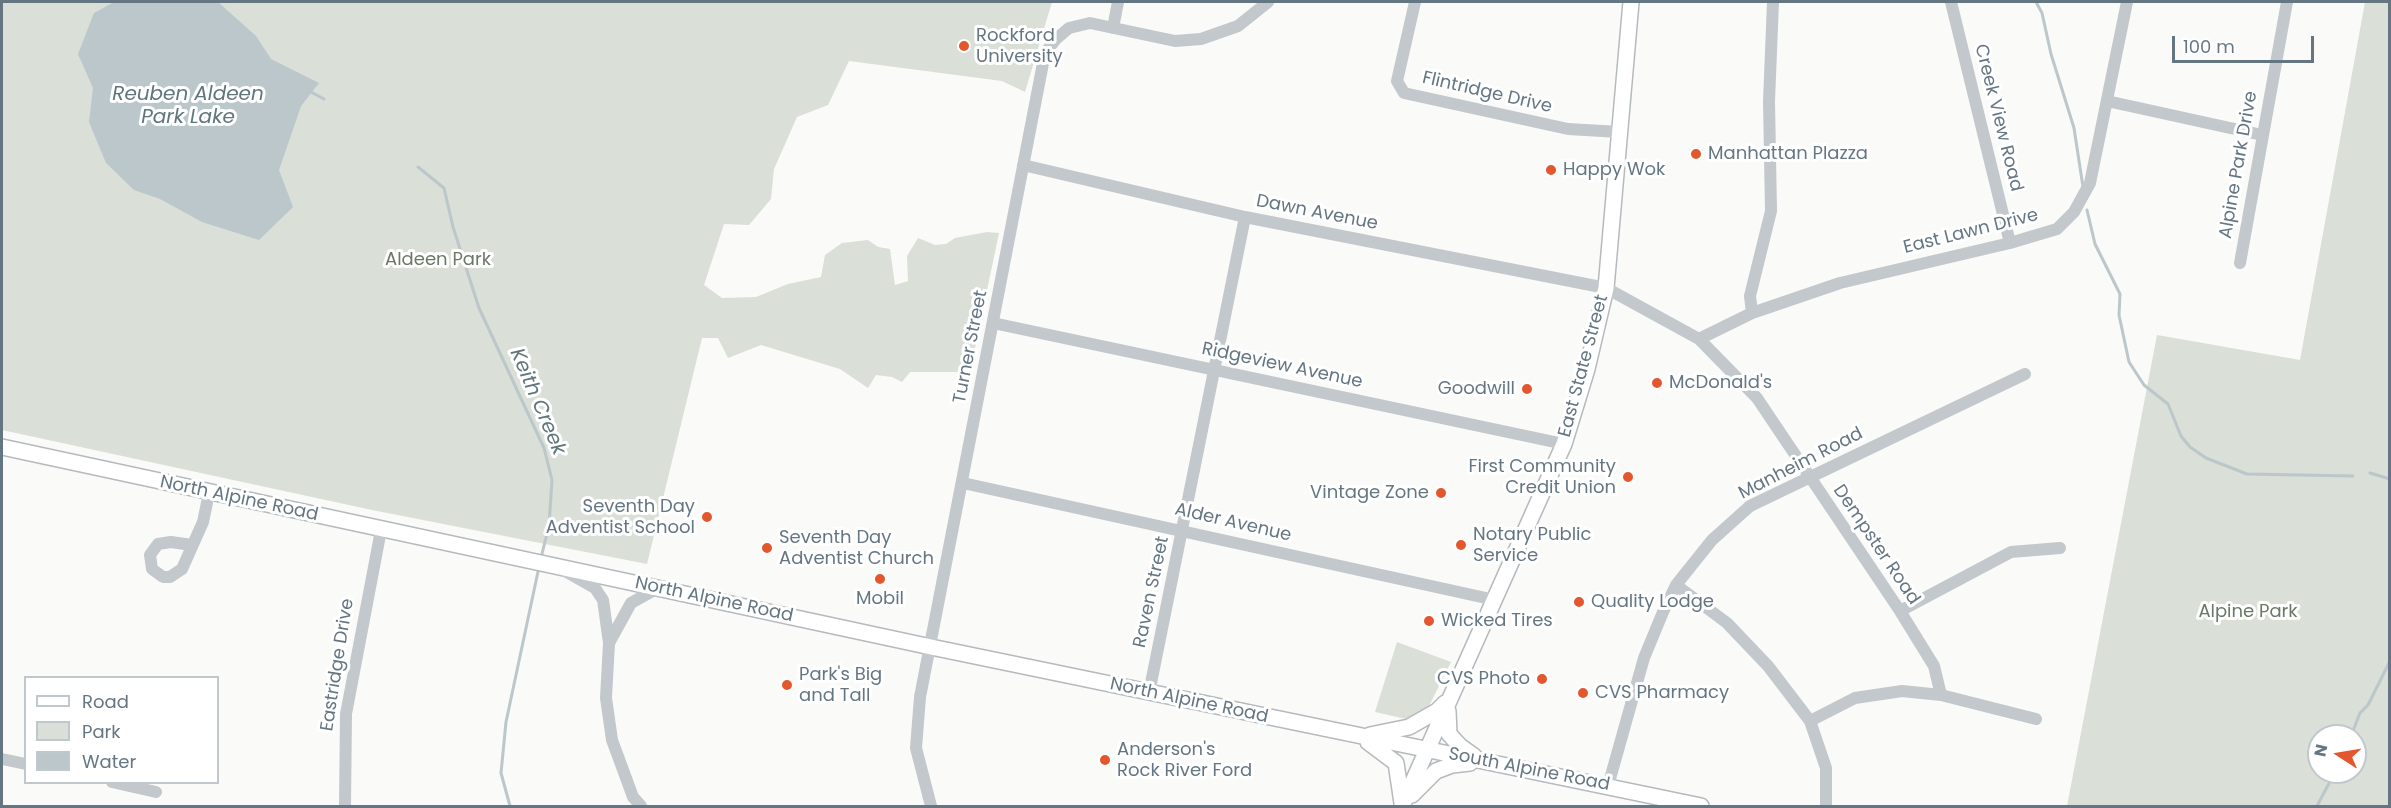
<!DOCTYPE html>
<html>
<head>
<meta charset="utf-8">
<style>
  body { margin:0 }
  #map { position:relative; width:2391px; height:808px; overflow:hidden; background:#fafaf8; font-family:Poppins,sans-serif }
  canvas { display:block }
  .frame { position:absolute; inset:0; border:3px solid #657683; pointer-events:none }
  .legend { position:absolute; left:24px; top:676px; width:195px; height:108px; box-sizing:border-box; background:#fff; border:2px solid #c1c8cd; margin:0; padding:8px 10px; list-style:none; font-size:18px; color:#657683 }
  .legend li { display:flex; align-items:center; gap:12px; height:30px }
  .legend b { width:30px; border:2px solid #c1c8cd }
  .north { position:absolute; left:2307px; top:724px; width:60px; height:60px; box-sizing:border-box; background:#fff; border:2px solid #c1c8cd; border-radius:50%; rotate:282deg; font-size:16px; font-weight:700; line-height:24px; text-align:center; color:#657683 }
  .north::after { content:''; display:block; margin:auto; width:21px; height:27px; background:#e4572e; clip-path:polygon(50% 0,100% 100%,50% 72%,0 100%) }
  .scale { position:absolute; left:2172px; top:36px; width:142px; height:27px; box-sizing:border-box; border:3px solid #657683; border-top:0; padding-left:8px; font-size:18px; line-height:21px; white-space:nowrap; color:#657683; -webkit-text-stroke:4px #fff; paint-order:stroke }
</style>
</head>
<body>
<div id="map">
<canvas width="2391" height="808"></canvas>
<div class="frame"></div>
<ul class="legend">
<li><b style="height:8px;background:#fff"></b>Road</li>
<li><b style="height:16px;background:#dadfd7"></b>Park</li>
<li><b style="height:16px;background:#bbc7cb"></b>Water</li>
</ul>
<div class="north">N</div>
<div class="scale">100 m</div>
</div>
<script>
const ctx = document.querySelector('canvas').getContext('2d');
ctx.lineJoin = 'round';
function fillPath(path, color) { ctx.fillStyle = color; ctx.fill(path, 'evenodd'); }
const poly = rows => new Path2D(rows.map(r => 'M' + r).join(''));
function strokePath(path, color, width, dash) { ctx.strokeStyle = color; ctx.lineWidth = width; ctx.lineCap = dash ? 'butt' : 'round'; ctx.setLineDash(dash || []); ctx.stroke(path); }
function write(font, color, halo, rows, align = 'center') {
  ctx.font = font + ' Poppins,sans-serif'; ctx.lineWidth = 6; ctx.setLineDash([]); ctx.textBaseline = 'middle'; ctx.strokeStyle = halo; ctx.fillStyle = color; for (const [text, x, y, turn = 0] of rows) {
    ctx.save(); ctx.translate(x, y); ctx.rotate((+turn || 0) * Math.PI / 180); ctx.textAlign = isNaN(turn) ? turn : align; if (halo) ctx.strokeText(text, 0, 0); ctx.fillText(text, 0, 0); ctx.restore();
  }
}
const green = poly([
  [2,2,1052,2,1025,92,1002,81,849,61,828,105,797,117,774,169,771,199,749,225,724,224,704,285,722,298,756,297,788,284,821,277,825,255,842,243,868,240,878,247,890,249,895,285,908,281,907,256,918,238,935,245,946,244,955,238,987,232,999,233,970,372,910,372,902,382,892,377,876,375,868,388,840,369,761,345,728,358,718,338,702,338,647,564,372,510,2,430],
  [2365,2,2390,2,2389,806,2067,806,2157,335,2300,360],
  [2319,736,2355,736,2355,772,2319,772],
  [1397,642,1451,662,1428,708,1415,721,1375,712]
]);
const water = poly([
  [114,2,218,2,256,36,271,59,319,83,301,106,279,170,293,207,259,240,202,222,160,199,134,190,106,163,89,122,93,88,78,54,94,13]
]);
const stream = poly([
  [2036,2,2042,13,2051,54,2074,128,2083,187],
  [309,91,324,99],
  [418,167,444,188,453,227,479,308,544,448,552,480,549,525,541,558],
  [2087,210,2095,244,2120,294,2119,315,2129,362,2144,385,2168,404,2181,436,2190,447,2206,458,2247,474,2353,476],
  [2370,473,2390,479],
  [2351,736,2360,713,2368,705,2390,661],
  [510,806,501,773,506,722,539,567],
  [2317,806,2335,772]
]);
const minor = poly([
  [1415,2,1397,81,1404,93,1568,129,1620,132],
  [1951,2,2010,243],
  [1113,28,1118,2],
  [2107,101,2262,135],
  [1023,165,1245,217,1606,288,1699,339,1757,398,1900,611,1934,666,1941,695],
  [2240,263,2287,2],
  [1752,313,1750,296,1771,211,1769,101,1773,2],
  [993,323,1564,444],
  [1699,339,1752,313,1840,283,2010,243,2057,229,2074,212,2090,183,2127,2],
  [963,483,1495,600],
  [192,545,171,542,158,544,150,555,152,569,163,577,170,577,182,569,203,522,209,493],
  [565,571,595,588,603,600,609,643,606,698,612,740,633,797,641,806],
  [1676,585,1727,623,1768,666,1810,721,1826,768,1826,806],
  [1900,611,2011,552,2060,548],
  [609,643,631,603,658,588],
  [1149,693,1245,217],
  [1810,721,1855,698,1902,691,1941,695,2036,719],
  [2,759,26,764],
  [112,782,156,792],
  [1608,786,1644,658,1663,612,1676,585,1712,540,1750,506,2025,374],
  [345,806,346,714,381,530],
  [931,806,916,748,920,697,1045,53,1056,39,1069,28,1090,23,1175,41,1201,39,1238,26,1268,2]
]);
const major = poly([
  [2,447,931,647,1701,806],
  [1448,711,1449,734,1460,746,1474,756],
  [1370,735,1409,727,1437,711,1445,703],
  [1368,742,1396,763,1402,803],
  [1412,795,1436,771,1452,765,1470,763],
  [1402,806,1564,444,1587,369,1606,288,1631,2]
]);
const markers = [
  [964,46,6,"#e4572e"],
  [1696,154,6,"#e4572e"],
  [1551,170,6,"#e4572e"],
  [1657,383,6,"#e4572e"],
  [1527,389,6,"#e4572e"],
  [1628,477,6,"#e4572e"],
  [1441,493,6,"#e4572e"],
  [707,517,6,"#e4572e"],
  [1461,545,6,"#e4572e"],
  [767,548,6,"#e4572e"],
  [880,579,6,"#e4572e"],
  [1579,602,6,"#e4572e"],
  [1429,621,6,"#e4572e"],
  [1542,679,6,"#e4572e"],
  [787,685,6,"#e4572e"],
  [1583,693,6,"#e4572e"],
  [1105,760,6,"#e4572e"]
];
const poiNames = [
  ["Rockford",976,36],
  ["University",976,57],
  ["Manhattan Plazza",1708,154],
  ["Happy Wok",1563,170],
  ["McDonald's",1669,383],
  ["Goodwill",1515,389,"right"],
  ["First Community",1616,467,"right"],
  ["Credit Union",1616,488,"right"],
  ["Vintage Zone",1429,493,"right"],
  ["Seventh Day",695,507,"right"],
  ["Adventist School",695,528,"right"],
  ["Notary Public",1473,535],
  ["Service",1473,556],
  ["Seventh Day",779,538],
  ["Adventist Church",779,559],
  ["Mobil",880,599,"center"],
  ["Quality Lodge",1591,602],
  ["Wicked Tires",1441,621],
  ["Park's Big",799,675],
  ["and Tall",799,696],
  ["CVS Photo",1530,679,"right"],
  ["CVS Pharmacy",1595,693],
  ["Anderson's",1117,750],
  ["Rock River Ford",1117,771]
];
const streetNames = [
  ["Flintridge Drive",1487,93,13],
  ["Creek View Road",1998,118,76],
  ["Alpine Park Drive",2239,165,-80],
  ["Dawn Avenue",1317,213,11],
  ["East Lawn Drive",1971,232,-14],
  ["Turner Street",971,347,-79],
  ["Ridgeview Avenue",1282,366,12],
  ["East State Street",1584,366,-75],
  ["Manheim Road",1801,464,-27],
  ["North Alpine Road",239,499,12],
  ["Alder Avenue",1233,523,13],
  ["Dempster Road",1876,545,56],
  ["Raven Street",1152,592,-78],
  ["North Alpine Road",714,600,12],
  ["Eastridge Drive",338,665,-81],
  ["North Alpine Road",1189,701,12],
  ["South Alpine Road",1529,770,11]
];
const parkNames = [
  ["Aldeen Park",438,260],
  ["Alpine Park",2248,612]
];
const waterNames = [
  ["Reuben Aldeen",188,95],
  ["Park Lake",188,118],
  ["Keith Creek",537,402,67]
];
fillPath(green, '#dadfd7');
fillPath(water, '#bbc7cb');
strokePath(stream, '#bbc7cb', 3);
strokePath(major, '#b5babe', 18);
strokePath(minor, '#c3c8cc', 12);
strokePath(major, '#fff', 15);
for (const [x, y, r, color] of markers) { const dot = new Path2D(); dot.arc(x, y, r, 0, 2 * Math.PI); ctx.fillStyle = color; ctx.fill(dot); strokePath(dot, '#fff', 2); }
write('18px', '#657683', '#fff', poiNames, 'left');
write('18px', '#657683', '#fff', streetNames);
write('18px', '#687a64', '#fff', parkNames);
write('italic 20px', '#60757c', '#fff', waterNames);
</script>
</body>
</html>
